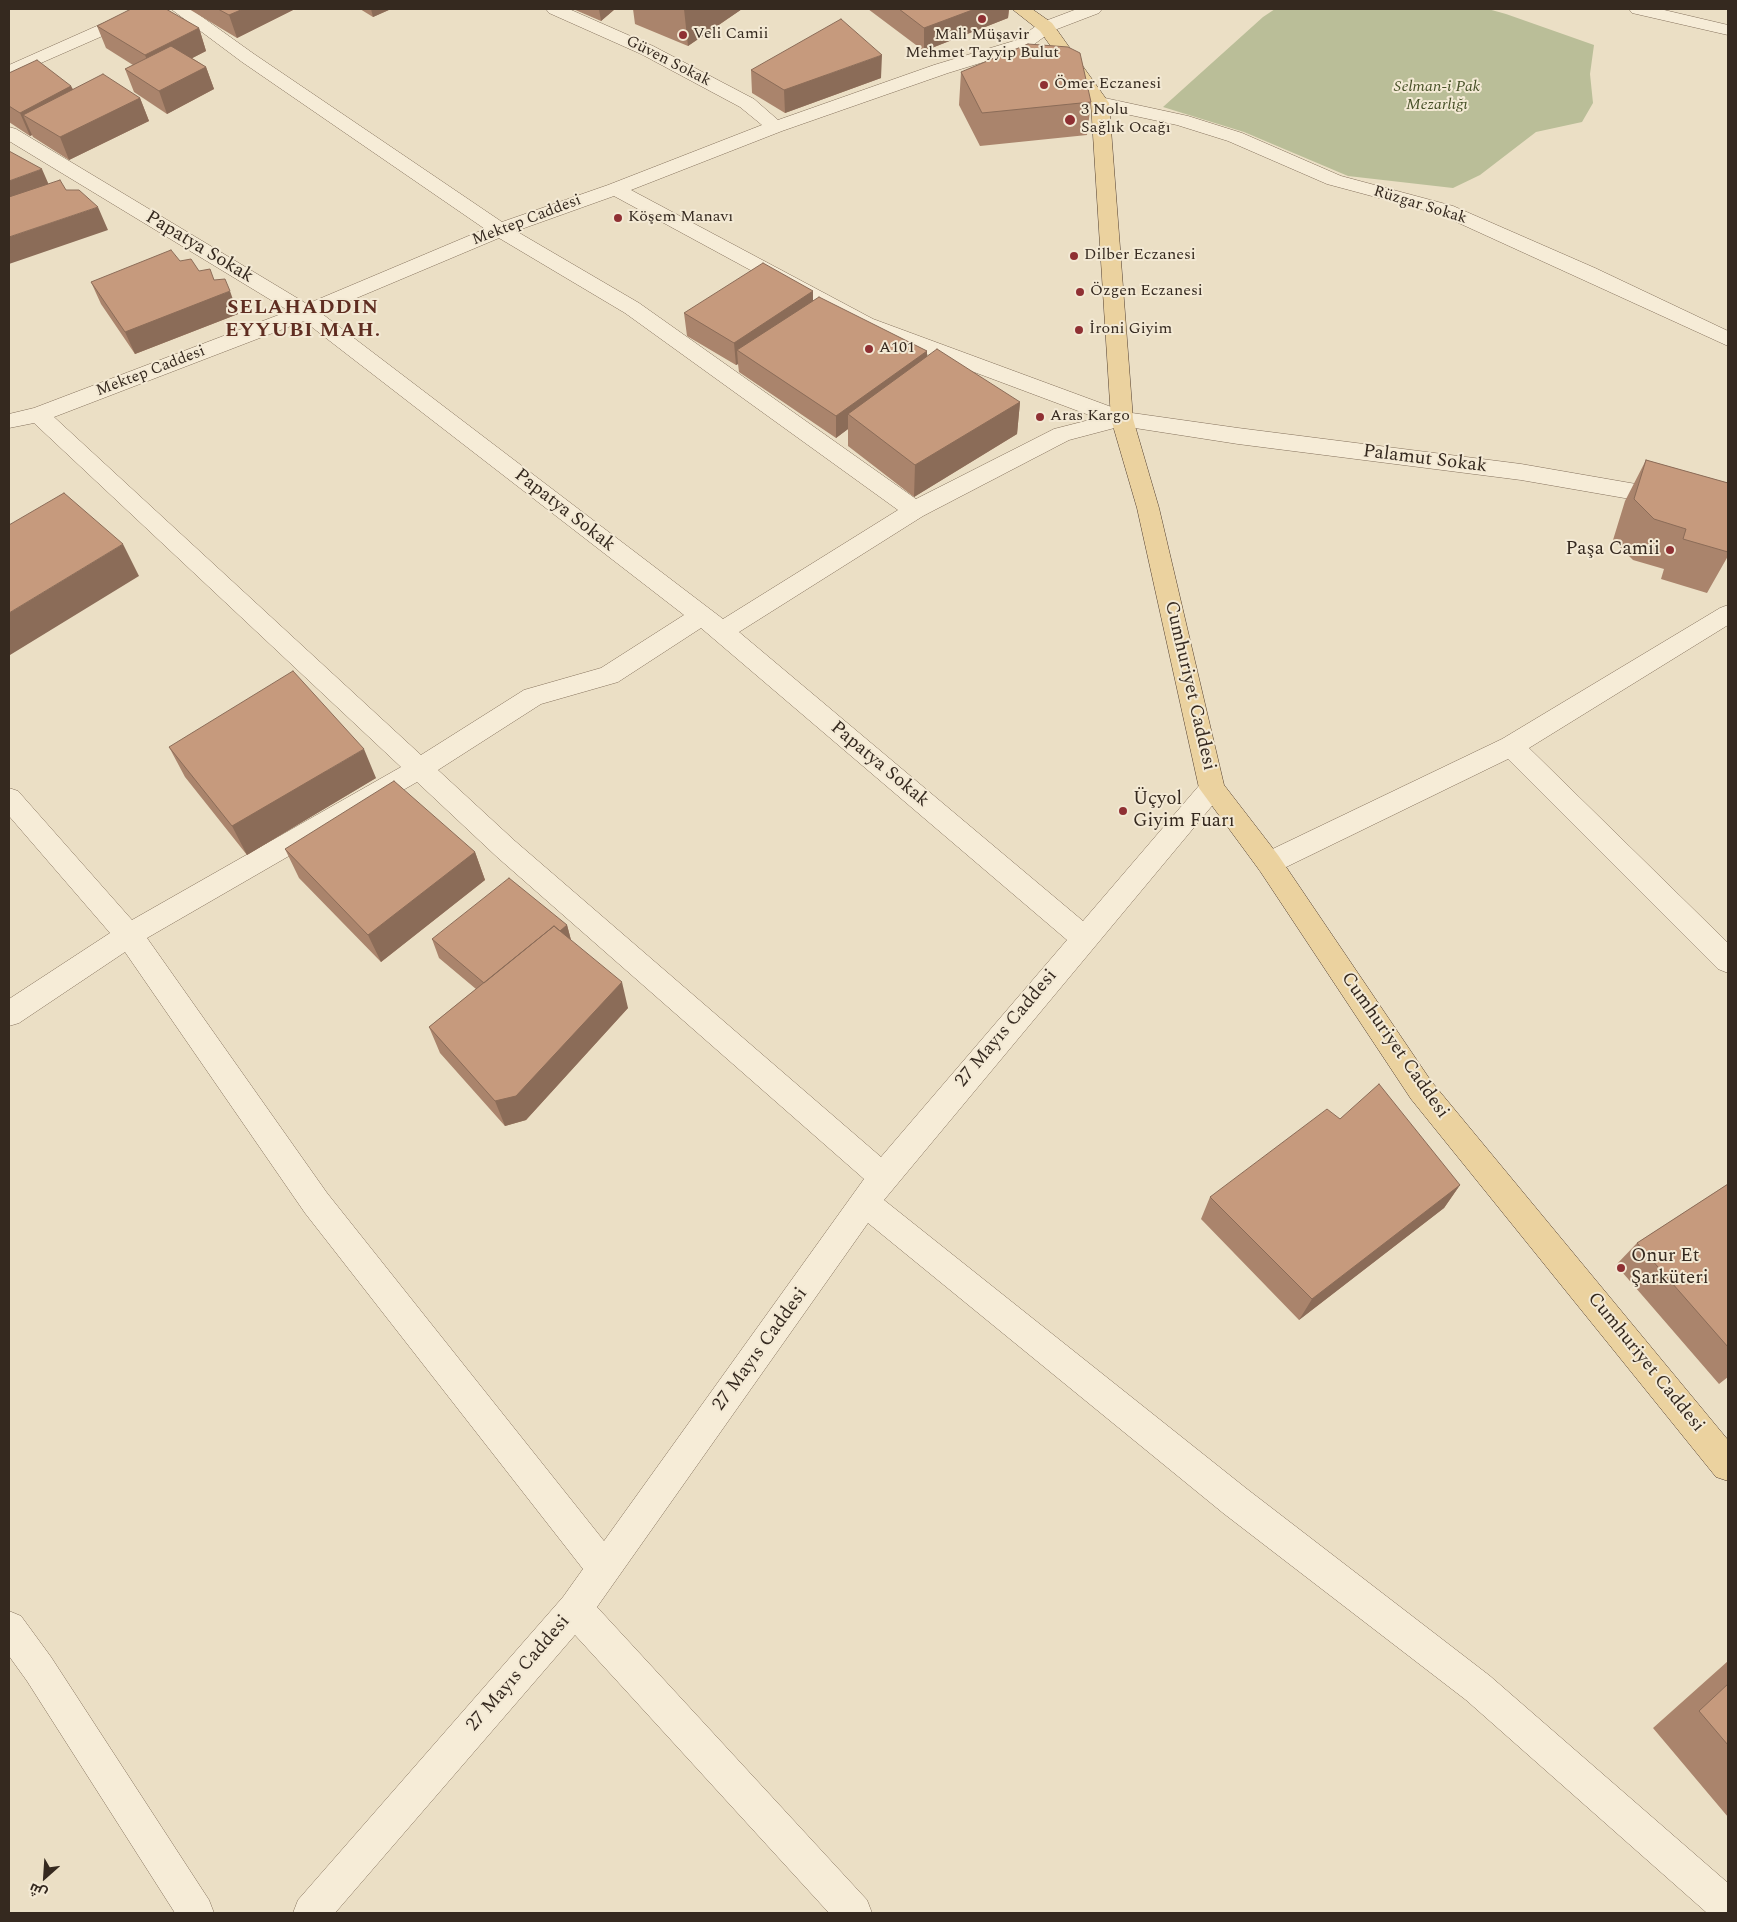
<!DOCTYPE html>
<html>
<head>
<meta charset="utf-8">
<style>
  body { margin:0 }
  #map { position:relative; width:1737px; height:1922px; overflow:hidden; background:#ebdfc5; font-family:Spectral,Cairo,serif }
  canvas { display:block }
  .frame { position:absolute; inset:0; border:10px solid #35291f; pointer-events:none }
  .north { position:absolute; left:20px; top:1852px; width:50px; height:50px; -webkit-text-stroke:4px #f3e9d4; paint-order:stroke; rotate:206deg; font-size:14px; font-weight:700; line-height:20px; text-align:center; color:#35291f }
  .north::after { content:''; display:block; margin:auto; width:18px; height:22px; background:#35291f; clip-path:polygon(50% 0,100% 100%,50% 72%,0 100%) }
</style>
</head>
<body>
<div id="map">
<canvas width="1737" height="1922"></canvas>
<div class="frame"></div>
<div class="north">ش</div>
</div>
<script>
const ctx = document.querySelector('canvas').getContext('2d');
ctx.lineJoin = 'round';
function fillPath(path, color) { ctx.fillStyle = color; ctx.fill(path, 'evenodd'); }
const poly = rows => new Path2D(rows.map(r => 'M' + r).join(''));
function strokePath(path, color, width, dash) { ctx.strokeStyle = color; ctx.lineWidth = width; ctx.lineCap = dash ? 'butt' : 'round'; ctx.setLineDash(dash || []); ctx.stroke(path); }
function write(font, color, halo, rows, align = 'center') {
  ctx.font = font + ' Spectral,serif'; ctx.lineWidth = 4; ctx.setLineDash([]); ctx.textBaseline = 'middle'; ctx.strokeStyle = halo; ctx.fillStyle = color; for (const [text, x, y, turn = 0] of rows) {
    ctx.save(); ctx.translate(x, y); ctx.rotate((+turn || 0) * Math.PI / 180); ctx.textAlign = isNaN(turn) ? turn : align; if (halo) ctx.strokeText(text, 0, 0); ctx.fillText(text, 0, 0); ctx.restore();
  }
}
const cemetery = poly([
  [1275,9,1488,9,1506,14,1594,45,1590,74,1593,103,1582,122,1536,132,1480,175,1453,188,1348,176,1244,132,1163,107,1263,17]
]);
const minor = poly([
  [135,9,158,9,155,13,9,77,9,65,135,9],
  [171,9,191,9,254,54,502,222,608,185,762,125,740,107,641,54,549,13,546,9,569,9,653,46,754,99,778,120,934,65,1017,40,1040,23,1077,9,1102,9,1099,13,1052,31,1029,48,948,73,782,131,631,190,873,319,1125,412,1238,428,1521,464,1728,500,1728,516,1521,480,1238,444,1122,426,1069,440,923,516,739,632,1083,921,1203,781,1212,778,1221,781,1225,788,1221,795,884,1200,1247,1489,1490,1676,1728,1883,1728,1913,1707,1913,1466,1700,1223,1513,868,1223,597,1607,867,1900,872,1913,829,1913,575,1635,335,1913,293,1913,298,1900,563,1597,583,1569,305,1213,125,952,19,1023,9,1026,9,999,110,933,9,816,9,788,18,791,132,920,401,767,34,423,9,428,9,414,34,408,289,311,9,141,9,127,16,129,307,304,485,229,242,62,171,9],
  [614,196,859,329,1097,418,1054,429,916,499,639,303,516,231,614,196],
  [499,238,625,313,898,510,723,619,321,313,499,238],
  [304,321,684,615,601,668,524,690,421,755,54,417,304,321],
  [701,628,1067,940,881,1157,515,841,438,770,541,704,618,682,701,628],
  [417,782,497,857,864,1179,604,1541,327,1193,147,938,417,782],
  [1629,9,1660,9,1728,25,1728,35,1632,13,1629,9],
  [1100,97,1188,116,1242,133,1341,176,1453,206,1595,268,1728,331,1728,346,1439,214,1327,184,1228,141,1177,125,1093,107,1091,103,1093,99,1100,97],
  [1728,605,1728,625,1529,748,1728,943,1728,973,1718,969,1508,759,1278,871,1269,874,1260,871,1256,863,1260,855,1502,739,1720,608,1728,605],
  [9,1611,21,1616,51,1657,209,1900,214,1913,175,1913,27,1681,9,1656,9,1611]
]);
const major = poly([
  [1012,9,1032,9,1052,23,1109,103,1133,419,1159,508,1224,785,1278,855,1431,1081,1728,1440,1728,1481,1716,1477,1411,1099,1260,871,1199,788,1137,508,1111,419,1091,103,1040,31,1012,9]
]);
const wall = poly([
  [189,9,295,9,237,38],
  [360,9,391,9,373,17],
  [573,9,615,9,601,21],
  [633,9,742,9,688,46,635,24],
  [868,9,1009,9,1008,18,924,51],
  [97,26,199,28,206,51,192,58,206,67,214,89,167,114,134,92,125,69,133,65,106,48],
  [751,70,881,78,785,113,752,93],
  [961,72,1091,102,1087,135,980,146,959,105],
  [9,73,71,86,73,89,140,98,149,121,69,160,33,137,32,135,30,136,9,122],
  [180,261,214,280,238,314,135,354,101,304,91,282],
  [813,291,813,301,927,351,927,356,1020,402,1017,434,914,497,848,446,848,429,836,438,739,372,738,364,736,365,687,336,684,313],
  [1646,460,1728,483,1728,556,1707,593,1661,579,1664,569,1633,560,1613,540,1625,501],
  [169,747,376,778,247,855,185,777],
  [285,849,475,852,485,880,381,962,299,878],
  [567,925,571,940,628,1008,526,1120,505,1126,440,1053,429,1027,476,989,439,958,432,939],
  [1340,1119,1460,1185,1444,1208,1299,1320,1201,1219,1210,1197],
  [1728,1184,1728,1377,1719,1384,1616,1265,1637,1243],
  [1728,1661,1728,1817,1653,1728]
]);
const shadedWall = poly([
  [243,9,295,9,237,38,229,15],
  [371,9,391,9,373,17],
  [599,9,615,9,601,21],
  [684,9,742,9,688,46],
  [975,9,1009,9,1008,18,924,51,924,28],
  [199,28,206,51,154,78,145,55],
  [882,55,881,78,785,113,784,90],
  [206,67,214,89,167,114,159,91],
  [71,86,81,109,23,115,32,135,30,136,20,113],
  [140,98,149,121,69,160,60,137],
  [42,169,52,192,9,208,9,181],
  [98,207,108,230,9,264,9,237],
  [230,291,238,314,135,354,125,332],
  [813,291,813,314,737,350,738,364,736,365,734,343],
  [927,351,927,374,848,414,848,429,836,438,836,416],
  [1020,402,1017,434,914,497,915,465],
  [123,544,139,576,10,655,9,652,9,613],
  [364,749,376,778,247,855,232,826],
  [475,852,485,880,381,962,368,935],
  [567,925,572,944,490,988],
  [622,982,628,1008,526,1120,505,1126,495,1101],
  [1460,1185,1444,1208,1299,1320,1312,1299]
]);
const building = poly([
  [131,9,166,9,199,28,145,55,97,26,131,9],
  [218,9,243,9,229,15,218,9],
  [899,9,975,9,924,28,899,9],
  [841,19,882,55,784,90,751,70,841,19],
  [1028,44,1068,47,1080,53,1091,102,982,113,961,72,1028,44],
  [171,46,206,67,159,91,125,69,171,46],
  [37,60,71,86,20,113,9,106,9,73,37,60],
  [103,74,140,98,60,137,23,115,103,74],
  [9,151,42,169,9,181,9,151],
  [60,180,66,190,79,190,98,207,9,237,9,197,60,180],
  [171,250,180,261,191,259,199,271,210,269,214,280,225,279,230,291,125,332,91,282,171,250],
  [763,263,813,291,734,343,684,313,763,263],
  [819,297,927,351,836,416,737,350,819,297],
  [937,349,1020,402,915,465,848,414,937,349],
  [1646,460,1728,483,1728,552,1683,539,1686,529,1654,519,1634,499,1646,460],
  [64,493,123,544,9,613,9,525,64,493],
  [293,671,364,749,232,826,169,747,293,671],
  [394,781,475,852,368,935,285,849,394,781],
  [509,878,567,925,560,931,554,926,484,983,432,939,509,878],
  [554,926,622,982,516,1096,495,1101,429,1027,554,926],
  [1379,1084,1460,1185,1312,1299,1210,1197,1327,1109,1340,1119,1379,1084],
  [1728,1184,1728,1347,1637,1243,1728,1184],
  [1728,1684,1728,1745,1699,1711,1728,1684]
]);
const markers = [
  [982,19,5,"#8f3033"],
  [683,35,5,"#8f3033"],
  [1044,85,5,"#8f3033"],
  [1070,120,6,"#8f3033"],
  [618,218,5,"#8f3033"],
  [1074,256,5,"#8f3033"],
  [1080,292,5,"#8f3033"],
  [1079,330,5,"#8f3033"],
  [869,349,5,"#8f3033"],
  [1040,417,5,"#8f3033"],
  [1670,550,5,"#8f3033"],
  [1123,811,5,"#8f3033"],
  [1621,1268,5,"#8f3033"]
];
const farPoinames = [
  ["Veli Camii",693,35],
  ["Mali Müşavir",982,36,"center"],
  ["Mehmet Tayyip Bulut",982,54,"center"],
  ["Ömer Eczanesi",1054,85],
  ["3 Nolu",1081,111],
  ["Sağlık Ocağı",1081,129],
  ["Köşem Manavı",628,218],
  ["Dilber Eczanesi",1084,256],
  ["Özgen Eczanesi",1090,292],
  ["İroni Giyim",1089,330],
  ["A101",879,349],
  ["Aras Kargo",1050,417]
];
const farStreetnames = [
  ["Güven Sokak",668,62,27],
  ["Rüzgar Sokak",1420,206,17],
  ["Mektep Caddesi",527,221,-21],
  ["Mektep Caddesi",151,372,-21]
];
const farParknames = [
  ["Selman-i Pak",1437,88],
  ["Mezarlığı",1437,106]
];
const streetNames = [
  ["Papatya Sokak",199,248,31],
  ["Palamut Sokak",1425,460,7],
  ["Papatya Sokak",564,511,38],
  ["Cumhuriyet Caddesi",1189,686,77],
  ["Papatya Sokak",879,765,40],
  ["27 Mayıs Caddesi",1007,1029,-50],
  ["Cumhuriyet Caddesi",1394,1046,55],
  ["27 Mayıs Caddesi",761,1350,-54],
  ["Cumhuriyet Caddesi",1645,1363,51],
  ["27 Mayıs Caddesi",519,1674,-49]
];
const poiNames = [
  ["Paşa Camii",1660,550,"right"],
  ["Üçyol",1133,800],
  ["Giyim Fuarı",1133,822],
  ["Onur Et",1631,1257],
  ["Şarküteri",1631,1279]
];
const farDistrictnames = [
  ["SELAHADDIN",303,309],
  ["EYYUBI MAH.",303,332]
];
fillPath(cemetery, '#babe98');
strokePath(minor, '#84715c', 1);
strokePath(major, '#523f30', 1);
fillPath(minor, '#f6ecd7');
fillPath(major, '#ebd29f');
fillPath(wall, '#aa846c');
fillPath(shadedWall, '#8b6c58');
fillPath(building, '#c69a7d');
strokePath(building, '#8b6c58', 1);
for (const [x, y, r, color] of markers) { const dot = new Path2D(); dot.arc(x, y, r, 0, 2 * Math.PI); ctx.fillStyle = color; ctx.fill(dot); strokePath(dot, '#f3e9d4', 2); }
write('16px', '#35291f', '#f3e9d4', farPoinames, 'left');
write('16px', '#35291f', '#f3e9d4', farStreetnames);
write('italic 16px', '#475027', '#f3e9d4', farParknames);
write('19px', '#35291f', '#f3e9d4', streetNames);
write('19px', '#35291f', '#f3e9d4', poiNames, 'left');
ctx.letterSpacing = '1px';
write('bold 20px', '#5f2d21', '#f3e9d4', farDistrictnames);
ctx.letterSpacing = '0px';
</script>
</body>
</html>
